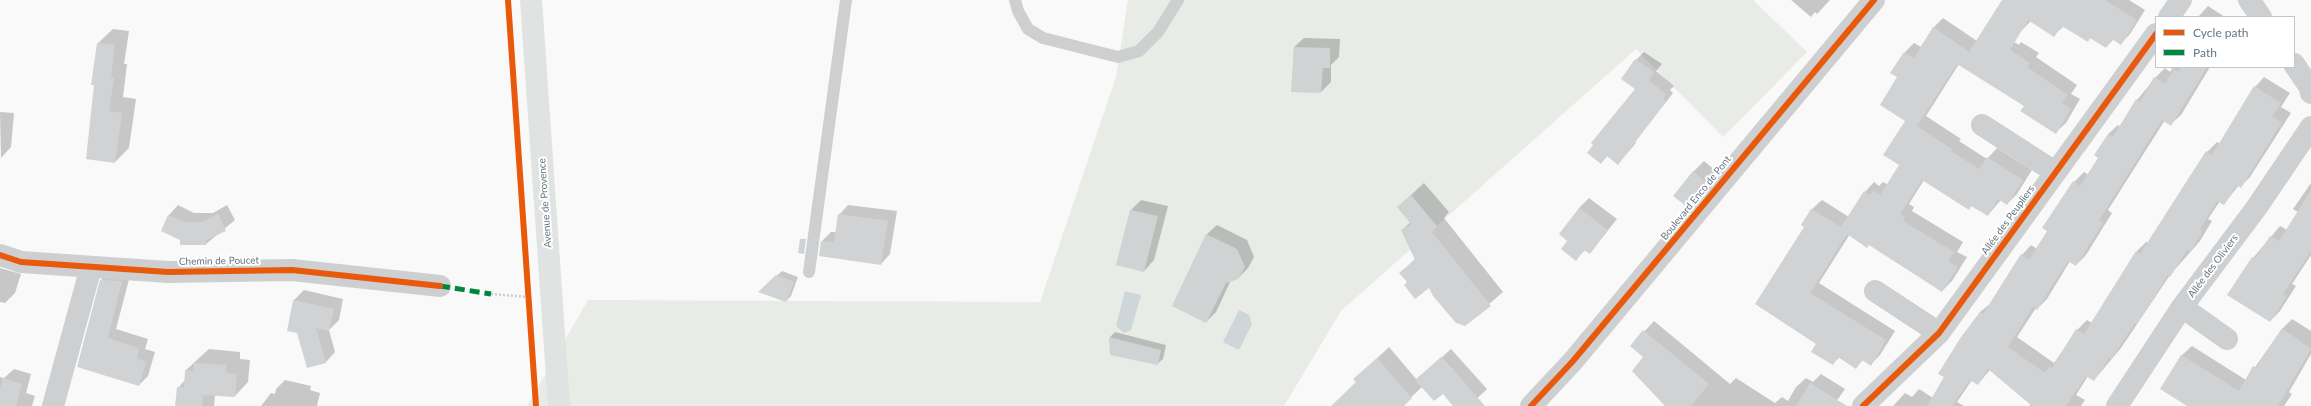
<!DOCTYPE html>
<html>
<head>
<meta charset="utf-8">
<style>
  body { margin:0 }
  #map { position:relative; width:2311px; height:406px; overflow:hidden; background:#f9f9f9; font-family:Lato,sans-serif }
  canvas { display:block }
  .legend { position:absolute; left:2155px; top:16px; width:140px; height:52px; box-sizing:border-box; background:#fff; border:1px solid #c1c8cd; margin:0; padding:5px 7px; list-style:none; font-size:12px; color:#657683 }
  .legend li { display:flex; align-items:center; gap:8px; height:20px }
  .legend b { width:20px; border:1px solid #c1c8cd }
</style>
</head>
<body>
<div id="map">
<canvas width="2311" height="406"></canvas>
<ul class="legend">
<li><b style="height:5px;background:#e8590c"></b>Cycle path</li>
<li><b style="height:5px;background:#00873e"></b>Path</li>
</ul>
</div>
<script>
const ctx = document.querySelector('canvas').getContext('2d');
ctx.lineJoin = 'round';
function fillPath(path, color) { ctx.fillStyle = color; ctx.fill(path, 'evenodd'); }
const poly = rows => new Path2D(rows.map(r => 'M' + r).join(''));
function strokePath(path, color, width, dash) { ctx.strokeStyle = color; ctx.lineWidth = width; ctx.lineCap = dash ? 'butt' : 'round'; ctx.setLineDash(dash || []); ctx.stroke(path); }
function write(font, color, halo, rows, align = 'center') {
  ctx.font = font + ' Lato,sans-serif'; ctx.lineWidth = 4; ctx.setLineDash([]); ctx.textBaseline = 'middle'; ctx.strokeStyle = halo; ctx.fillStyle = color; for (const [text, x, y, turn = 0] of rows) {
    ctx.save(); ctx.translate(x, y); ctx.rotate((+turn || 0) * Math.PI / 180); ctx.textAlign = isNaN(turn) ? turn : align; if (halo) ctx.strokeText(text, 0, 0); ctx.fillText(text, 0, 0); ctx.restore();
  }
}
const green = poly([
  [1128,0,1753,0,1807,52,1723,137,1636,49,1341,311,1284,406,527,406,588,300,1040,302,1116,77]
]);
const water = poly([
  [1125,291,1141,295,1131,330,1124,333,1116,326],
  [1239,310,1249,315,1252,324,1239,350,1223,342]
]);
const shadow = poly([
  [1791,0,1830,0,1817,14,1815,12,1811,17],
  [2010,0,2129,0,2145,10,2130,34,2121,43,2114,39,2106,47,2091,37,2087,41,2064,26,2054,35,2031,21,2019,33],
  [2208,6,2225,17,2198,17],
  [1943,18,1977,41,1989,26,2019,45,2021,42,2039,53,2036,57,2077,85,2071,94,2080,99,2066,123,2056,132,2025,106,1959,64,1926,116,1961,139,1959,141,1987,159,1997,148,2032,170,2017,194,2007,204,2001,200,1988,215,1972,205,1969,209,1924,180,1909,204,1914,207,1912,211,1963,242,1957,252,1967,257,1952,281,1942,291,1869,244,1850,234,1819,283,1895,331,1880,355,1871,364,1863,360,1856,367,1840,357,1832,364,1818,343,1757,304,1806,227,1803,225,1812,209,1822,200,1849,217,1865,192,1874,182,1879,186,1883,182,1888,185,1900,165,1907,120,1899,77,1892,73,1905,52,1914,43,1921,47,1933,28],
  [113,29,129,31,124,64,127,64,123,97,136,99,129,148,115,162,95,84,92,84,98,43],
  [1304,38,1340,39,1339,57,1331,65,1331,82,1321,92,1292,91,1294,47],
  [1644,52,1662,64,1656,71,1674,86,1670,90,1673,93,1635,142,1636,143,1618,164,1608,155,1601,163,1637,88,1636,60],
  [2173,67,2210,67,2181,115,2171,124,2165,120,2108,210,2112,213,2086,255,2076,265,2070,261,2047,299,2037,309,2036,308,2017,337,2054,363,2077,330,2087,320,2092,323,2136,252,2146,242,2148,243,2207,152,2217,142,2220,144,2255,87,2264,77,2290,93,2281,107,2291,113,2250,177,2241,186,2239,185,2224,204,2220,201,2208,219,2212,221,2200,241,2170,275,2121,348,2094,380,2088,376,2076,395,2085,400,2081,406,2029,406,2031,404,1990,370,1978,384,1972,380,1957,402,1964,406,1893,406,1905,393,1912,397,1919,389,1933,398,1980,312,1991,303,2022,255,2031,245,2037,249,2049,231,2043,227,2074,182,2084,172,2089,175,2100,158,2108,134,2118,125,2121,127,2137,100,2155,78,2165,68,2170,72],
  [0,112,14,113,11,147,1,158],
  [1704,161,1716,171,1686,205,1693,172],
  [1424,183,1449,212,1444,218,1503,292,1465,325,1429,287,1408,282,1400,273,1416,258,1402,230,1411,222,1398,207],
  [2311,183,2311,255,2292,284,2296,286,2280,311,2270,321,2253,258,2280,226,2287,230,2298,212,2293,209],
  [1589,198,1617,219,1590,253,1585,250,1576,259,1569,240,1579,208],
  [1141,200,1168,206,1154,260,1144,271,1117,264,1131,210],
  [178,205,194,213,213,213,227,205,235,220,206,244,181,240,162,230,169,215],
  [848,205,897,211,890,254,881,264,822,241,831,232,836,232,839,215],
  [1217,225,1247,240,1254,257,1248,268,1238,278,1231,280,1216,312,1206,322,1173,305,1207,234],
  [0,268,21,274,15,293,5,303,0,302],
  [111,271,131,272,116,329,148,339,145,349,155,352,148,376,139,385,78,366,101,280],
  [782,271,798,277,791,296,786,301,760,291],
  [304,290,343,299,339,320,329,330,335,352,326,362,297,332,288,330,294,300],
  [2292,319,2311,331,2311,354,2289,392,2292,394,2284,406,2188,406,2161,388,2182,355,2192,346,2246,380,2282,329],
  [1654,321,1730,384,1736,378,1775,403,1782,397,1788,401,1796,387,1806,378,1813,382,1821,374,1845,389,1833,406,1668,406,1645,357,1631,346],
  [1115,332,1166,345,1163,359,1157,364,1110,337],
  [1389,347,1417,380,1451,349,1487,389,1469,406,1455,406,1443,392,1422,387,1402,406,1332,406,1357,382,1355,379],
  [209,349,240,352,240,359,250,360,248,382,235,396,215,395,214,406,176,406,178,388,185,380,186,370],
  [14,369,31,374,26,393,35,396,32,406,0,406,0,377,4,378],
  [285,380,311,386,310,390,320,393,317,406,261,406,271,393,275,394,276,389]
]);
const building = poly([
  [2002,0,2105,0,2137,20,2121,45,2112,39,2106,48,2090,38,2088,42,2062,26,2054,37,2028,20,2010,50,2030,63,2027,67,2068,95,2062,103,2071,109,2056,134,2020,111,2024,106,1957,64,1917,126,1952,149,1951,151,1979,169,1987,157,2023,180,2007,205,1998,199,1988,216,1971,206,1969,210,1922,180,1900,214,1905,217,1903,221,1954,252,1948,261,1958,267,1942,292,1869,245,1867,248,1847,234,1810,293,1886,340,1871,366,1862,360,1856,369,1838,357,1833,365,1811,352,1816,344,1755,304,1804,227,1801,225,1811,209,1841,227,1864,191,1870,195,1873,191,1880,195,1899,165,1883,155,1905,121,1880,105,1897,77,1890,73,1904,52,1914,58,1933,27,1969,52],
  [97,43,115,45,111,78,114,78,109,111,122,113,115,163,86,159,94,85,91,85],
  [1294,47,1330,48,1330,68,1323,68,1321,93,1291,92],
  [1635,59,1654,72,1649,80,1666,94,1663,99,1666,101,1618,165,1607,156,1601,164,1587,153,1593,145,1591,143,1635,89,1621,79],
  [2181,67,2207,67,2171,126,2162,120,2099,220,2103,223,2076,266,2068,261,2037,310,2033,307,2008,347,2045,373,2049,367,2052,368,2076,329,2084,334,2136,251,2140,254,2206,151,2212,155,2254,86,2281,103,2272,117,2282,122,2241,188,2237,185,2224,205,2217,201,2200,229,2203,231,2190,252,2187,250,2170,277,2168,275,2137,324,2135,323,2111,359,2109,358,2094,381,2086,376,2066,406,2032,406,1988,369,1978,385,1970,380,1952,406,1927,406,1944,377,1938,374,1961,337,1980,312,1983,314,2021,254,2029,260,2047,231,2042,228,2073,181,2080,186,2098,158,2094,155,2108,134,2113,137,2136,99,2140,102,2154,77,2165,84,2174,69,2178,72],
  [1693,171,1706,182,1686,206,1673,196],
  [2311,190,2311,251,2283,294,2287,296,2270,322,2227,295,2252,257,2255,259,2270,236,2279,241],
  [1411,195,1437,226,1432,232,1491,306,1465,326,1456,323,1433,296,1429,288,1415,299,1404,285,1407,282,1399,273,1415,260,1401,230,1411,224,1397,207],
  [1579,208,1608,230,1590,254,1584,250,1576,261,1561,249,1567,241,1559,234],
  [1130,210,1158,216,1144,272,1116,265],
  [218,214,226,231,206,240,206,245,180,245,180,240,161,231,168,215,184,222,202,222],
  [838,214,888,221,881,265,819,256,821,241,834,242],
  [1206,234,1237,249,1245,267,1238,279,1226,283,1206,323,1172,306],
  [800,239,806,239,804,254,798,253],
  [776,275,794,282,786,302,758,292],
  [100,280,122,281,108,338,139,348,137,358,146,362,139,386,77,367],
  [293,300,334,309,329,331,316,328,326,363,307,368,297,333,287,331],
  [2282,328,2311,349,2278,406,2187,406,2160,389,2181,355,2239,391,2253,366,2256,368],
  [1643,330,1709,384,1691,406,1665,406,1632,371,1643,357,1630,346],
  [1109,337,1161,350,1158,365,1110,355],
  [1441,357,1452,368,1485,406,1453,406,1443,394,1434,401,1415,380],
  [1377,358,1412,398,1404,406,1331,406,1356,382,1353,379],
  [194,363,227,365,226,373,237,374,235,397,203,395,202,406,175,406,177,387,184,388,185,370,193,371],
  [3,378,22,384,16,406,0,406,0,389],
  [1810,383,1847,406,1796,406]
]);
const path = poly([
  [491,294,529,297]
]);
const service = poly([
  [1015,0,1018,11,1028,29,1043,38,1118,57,1139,51,1158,32,1178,0],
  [809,272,846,0]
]);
const minor = poly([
  [2249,0,2261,17],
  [2169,17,2181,0],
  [2294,64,2309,86,2311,93],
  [1982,125,2055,172],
  [0,255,21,262,168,272,292,270,440,286],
  [1875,291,1939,333],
  [2182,307,2227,339],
  [53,406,91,267],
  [1531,406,1573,361,1874,0],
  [1863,406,1939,333,2156,34],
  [2117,406,2182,307,2257,207,2311,127]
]);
const secondary = poly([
  [531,0,559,406]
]);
const quiet = poly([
  [440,286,491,294]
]);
const cycleway = poly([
  [508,0,536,406],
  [0,255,21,262,168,272,292,270,440,286],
  [1531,406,1573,361,1874,0],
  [1863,406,1939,333,2156,34]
]);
const streetNames = [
  ["Boulevard Enco de Pont",1696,198,-51],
  ["Avenue de Provence",545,203,-94],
  ["Allée des Peupliers",2008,220,-54],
  ["Chemin de Poucet",219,261,-1],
  ["Allée des Oliviers",2213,266,-53]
];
fillPath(green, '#e8ebe6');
fillPath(water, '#ced6d9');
fillPath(shadow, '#0003');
fillPath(building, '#d0d2d3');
strokePath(path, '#cbcccd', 2.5, [2, 2]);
strokePath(service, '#cecfd0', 12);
strokePath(minor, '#cecfd0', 22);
strokePath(secondary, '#e1e2e2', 22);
strokePath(quiet, '#00873e', 5, [10, 5]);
strokePath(cycleway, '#e8590c', 6);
write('10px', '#657683', '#fff', streetNames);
</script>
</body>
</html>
